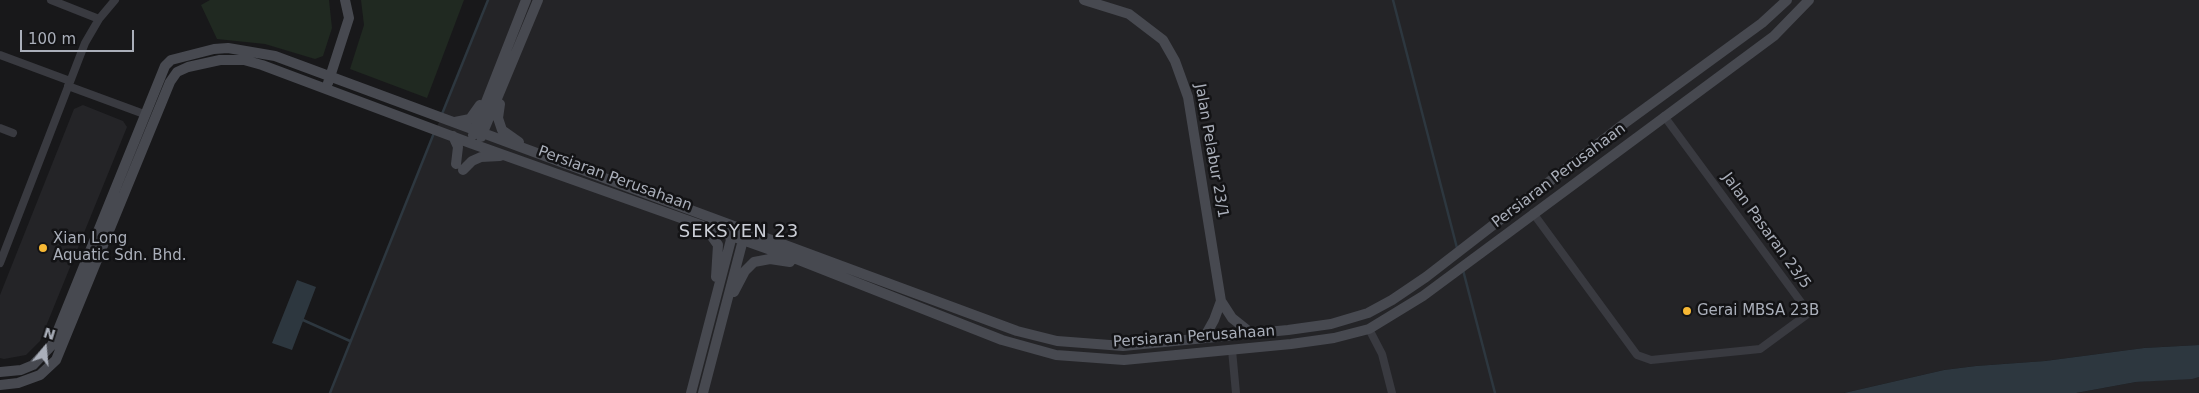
<!DOCTYPE html>
<html>
<head>
<meta charset="utf-8">
<style>
  body { margin:0 }
  #map { position:relative; width:2199px; height:393px; overflow:hidden; background:#18181a; font-family:"DejaVu Sans",sans-serif }
  canvas { display:block }
  .north { position:absolute; left:20px; top:323px; width:50px; height:50px; -webkit-text-stroke:4px #131315; paint-order:stroke; rotate:17deg; font-size:14px; font-weight:700; line-height:20px; text-align:center; color:#aaafba }
  .north::after { content:''; display:block; margin:auto; width:18px; height:22px; background:#aaafba; clip-path:polygon(50% 0,100% 100%,50% 72%,0 100%) }
  .scale { position:absolute; left:20px; top:30px; width:114px; height:22px; box-sizing:border-box; border:2px solid #aaafba; border-top:0; padding-left:6px; font-size:15px; line-height:18px; white-space:nowrap; color:#aaafba; -webkit-text-stroke:4px #131315; paint-order:stroke }
</style>
</head>
<body>
<div id="map">
<canvas width="2199" height="393"></canvas>
<div class="north">N</div>
<div class="scale">100 m</div>
</div>
<script>
const ctx = document.querySelector('canvas').getContext('2d');
ctx.lineJoin = 'round';
function fillPath(path, color) { ctx.fillStyle = color; ctx.fill(path, 'evenodd'); }
const poly = rows => new Path2D(rows.map(r => 'M' + r).join(''));
function strokePath(path, color, width, dash) { ctx.strokeStyle = color; ctx.lineWidth = width; ctx.lineCap = dash ? 'butt' : 'round'; ctx.setLineDash(dash || []); ctx.stroke(path); }
function write(font, color, halo, rows, align = 'center') {
  ctx.font = font + ' "DejaVu Sans",sans-serif'; ctx.lineWidth = 5; ctx.setLineDash([]); ctx.textBaseline = 'middle'; ctx.strokeStyle = halo; ctx.fillStyle = color; for (const [text, x, y, turn = 0] of rows) {
    ctx.save(); ctx.translate(x, y); ctx.rotate((+turn || 0) * Math.PI / 180); ctx.textAlign = isNaN(turn) ? turn : align; if (halo) ctx.strokeText(text, 0, 0); ctx.fillText(text, 0, 0); ctx.restore();
  }
}
const built = poly([
  [488,0,2199,0,2199,345,2144,348,2045,361,1976,366,1944,370,1844,393,330,393],
  [83,105,123,121,127,127,40,341,26,355,4,359,0,358,0,295,74,109],
  [2199,377,2199,393,2076,393,2136,382]
]);
const green = poly([
  [210,0,329,0,332,28,323,56,315,59,265,44,217,39,201,5],
  [361,0,464,0,427,98,350,69,364,25]
]);
const water = poly([
  [297,280,316,287,292,350,272,343],
  [2199,345,2199,377,2192,379,2136,382,2076,393,1844,393,1944,370,1976,366,2045,361,2144,348]
]);
const stream = poly([
  [1393,0,1457,248],
  [442,114,488,0],
  [1463,270,1495,393],
  [303,320,350,341],
  [330,393,434,133]
]);
const street = poly([
  [51,0,99,19],
  [0,55,70,81],
  [68,86,144,114],
  [0,128,13,133],
  [1533,213,1637,355,1651,360,1760,349,1809,313,1664,116],
  [0,263,85,43,99,19,115,0],
  [1369,329,1382,354,1392,393],
  [1232,350,1236,393]
]);
const secondary = poly([
  [1084,0,1129,14,1163,40,1175,61,1188,97,1221,301,1232,318,1252,334],
  [328,83,349,18,345,0],
  [500,104,498,118,502,130,519,142],
  [455,122,470,119,480,105],
  [473,135,526,0],
  [453,136,458,147,456,164],
  [481,137,538,0],
  [463,170,472,161,481,157,500,156],
  [706,228,718,245,716,277],
  [734,292,745,271,754,262,770,259,790,262],
  [1204,338,1214,320,1221,301],
  [0,372,21,370,33,365,52,345,165,66,171,60,214,49,228,48,275,56,1017,331,1057,341,1123,346,1288,330,1331,324,1368,313,1392,300,1426,277,1625,123,1762,23,1787,0],
  [0,385,18,383,40,375,56,360,170,82,177,72,188,67,220,60,244,60,262,65,470,143,799,260,1002,340,1056,355,1124,360,1291,344,1334,338,1369,329,1423,296,1774,36,1809,0],
  [691,393,733,232],
  [703,393,744,236]
]);
const markers = [
  [43,248,5,"#f7b834"],
  [1687,311,5,"#f7b834"]
];
const streetNames = [
  ["Jalan Pelabur 23/1",1211,151,80],
  ["Persiaran Perusahaan",1559,176,-37],
  ["Persiaran Perusahaan",615,179,20],
  ["Jalan Pasaran 23/5",1766,231,54],
  ["Persiaran Perusahaan",1194,337,-4]
];
const poiNames = [
  ["Xian Long",53,239],
  ["Aquatic Sdn. Bhd.",53,256],
  ["Gerai MBSA 23B",1697,311]
];
const quarterNames = [
  ["SEKSYEN 23",739,232]
];
fillPath(built, '#242427');
fillPath(green, '#202921');
fillPath(water, '#2d373f');
strokePath(stream, '#2d373f', 2.5);
strokePath(street, '#393a40', 8);
strokePath(secondary, '#474950', 10);
for (const [x, y, r, color] of markers) { const dot = new Path2D(); dot.arc(x, y, r, 0, 2 * Math.PI); ctx.fillStyle = color; ctx.fill(dot); strokePath(dot, '#131315', 2); }
write('15px', '#aaafba', '#131315', streetNames);
write('15px', '#aaafba', '#131315', poiNames, 'left');
ctx.letterSpacing = '1px';
write('18px', '#cbced6', '#131315', quarterNames);
ctx.letterSpacing = '0px';
</script>
</body>
</html>
